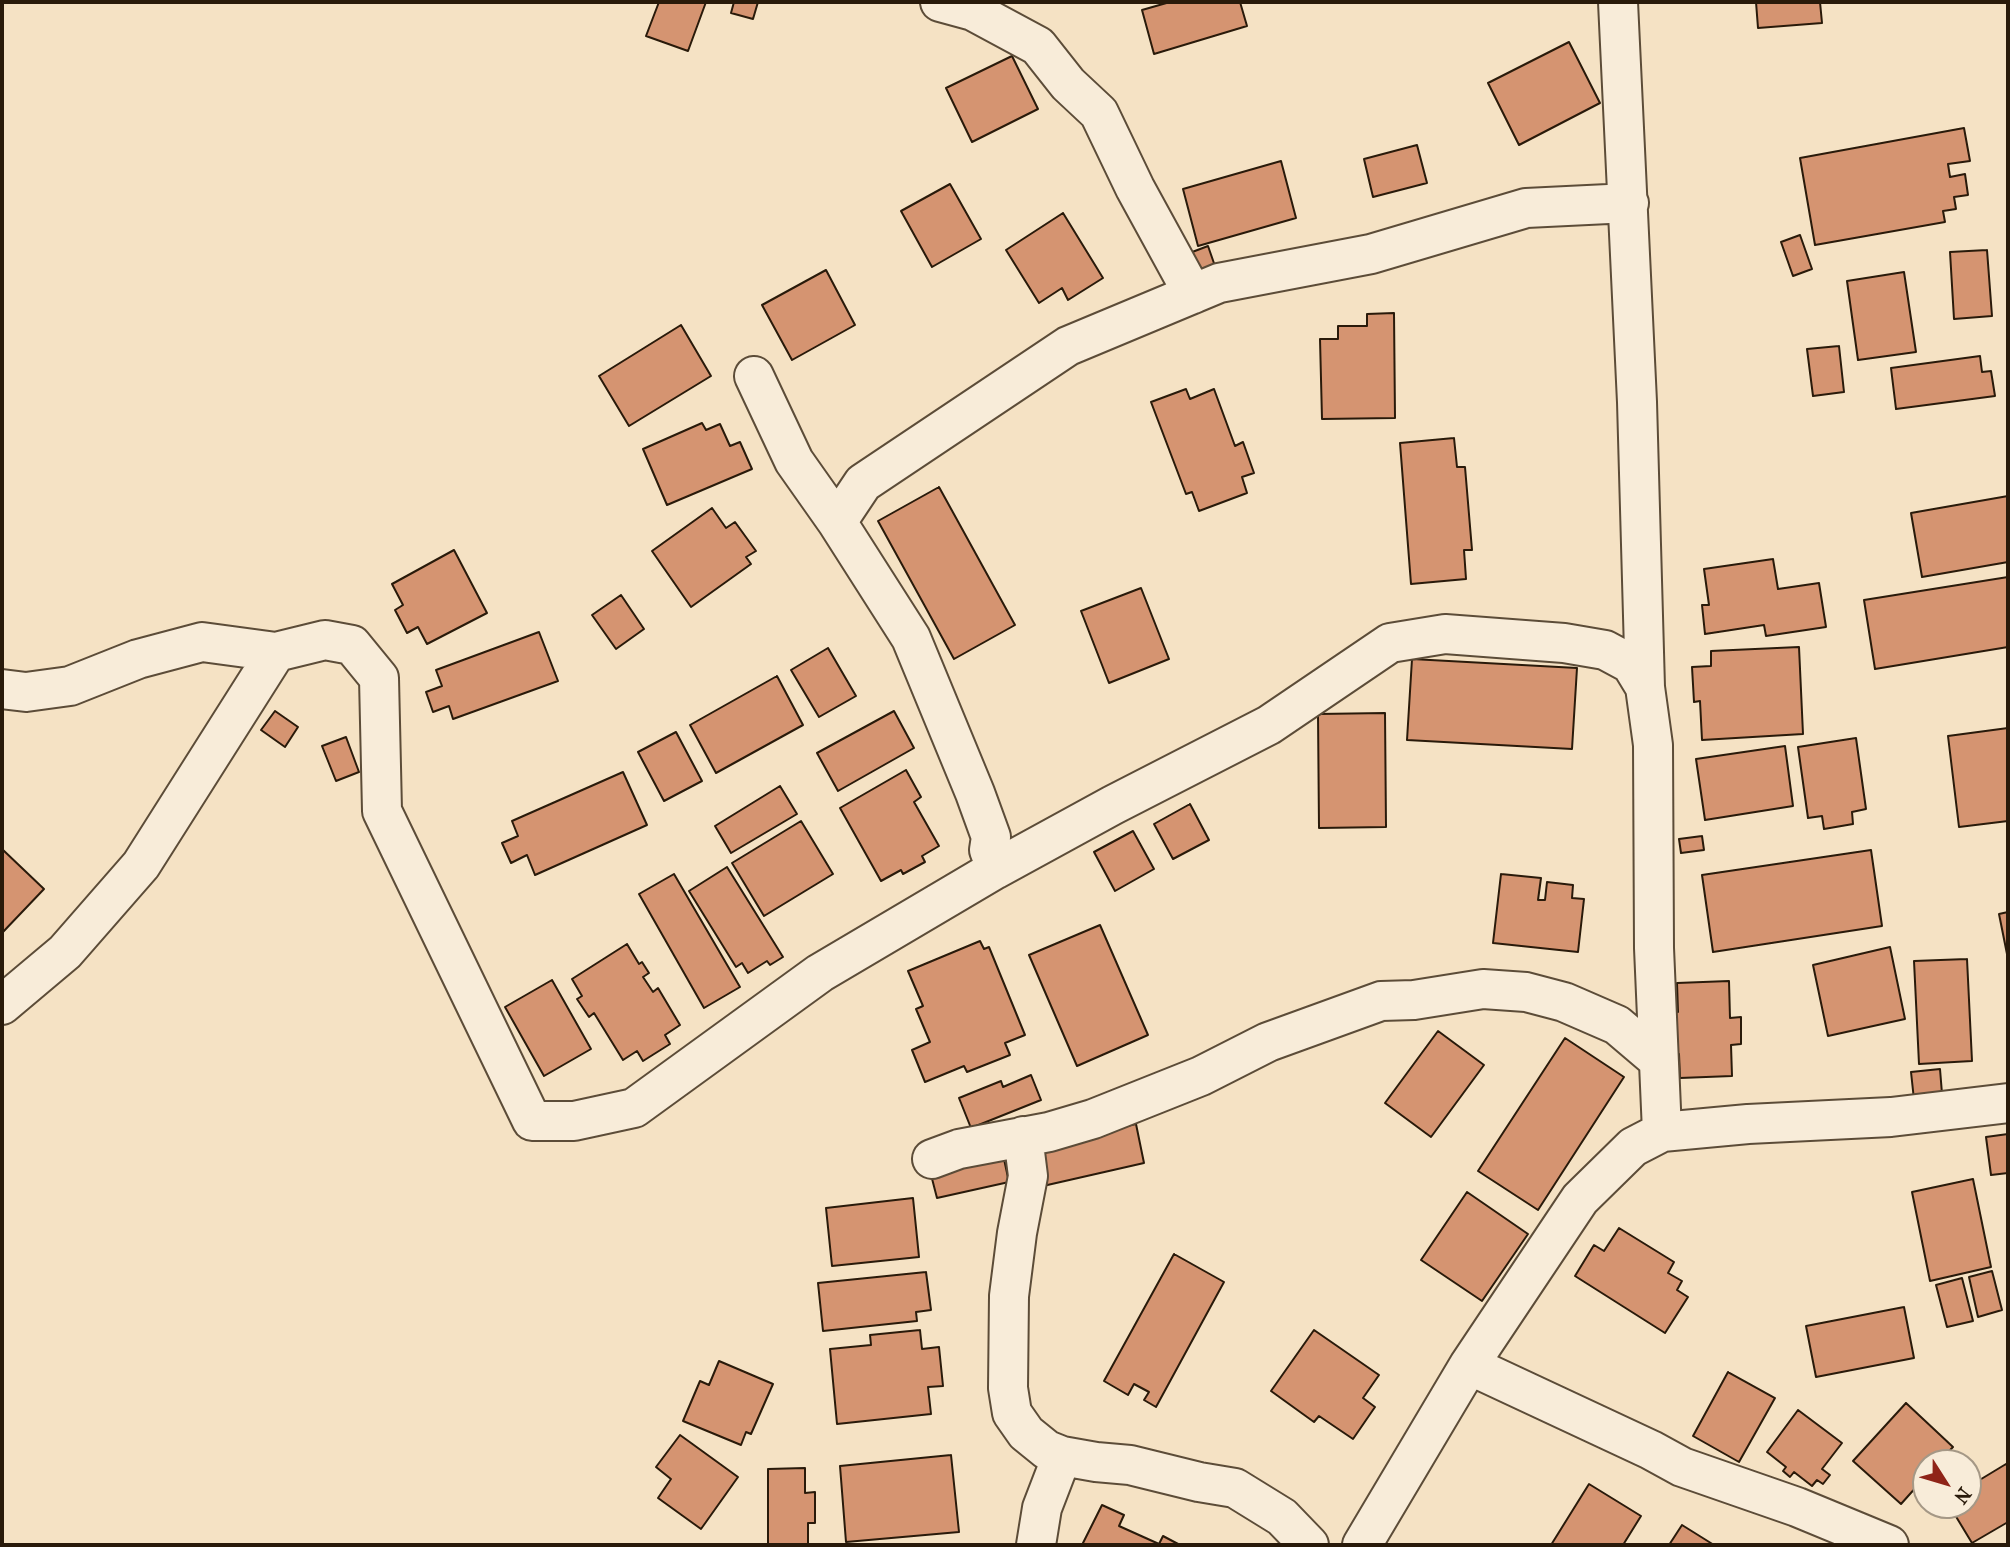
<!DOCTYPE html>
<html>
<head>
<meta charset="utf-8">
<style>
  body { margin:0 }
  #map { position:relative; width:2010px; height:1547px; overflow:hidden; background:#f5e2c4; font-family:"IM FELL French Canon",serif }
  canvas { display:block }
  .frame { position:absolute; inset:0; border:4px solid #291a0a; pointer-events:none }
  .north { position:absolute; left:1912px; top:1449px; width:70px; height:70px; box-sizing:border-box; background:#f8ecd9; border:2px solid #a59886; border-radius:50%; rotate:127deg; font-size:19px; font-weight:700; line-height:28px; text-align:center; color:#291a0a }
  .north::after { content:''; display:block; margin:auto; width:24px; height:32px; background:#8f2418; clip-path:polygon(50% 0,100% 100%,50% 72%,0 100%) }
</style>
</head>
<body>
<div id="map">
<canvas width="2010" height="1547"></canvas>
<div class="frame"></div>
<div class="north">N</div>
</div>
<script>
const ctx = document.querySelector('canvas').getContext('2d');
ctx.lineJoin = 'round';
function fillPath(path, color) { ctx.fillStyle = color; ctx.fill(path, 'evenodd'); }
const poly = rows => new Path2D(rows.map(r => 'M' + r).join(''));
function strokePath(path, color, width, dash) { ctx.strokeStyle = color; ctx.lineWidth = width; ctx.lineCap = dash ? 'butt' : 'round'; ctx.setLineDash(dash || []); ctx.stroke(path); }
const building = poly([
  [659,2,706,2,688,51,646,36,659,2],
  [734,2,758,2,753,19,731,13,734,2],
  [1170,2,1240,2,1247,26,1154,54,1142,10,1170,2],
  [1756,2,1820,2,1822,23,1758,28,1756,2],
  [1569,42,1600,103,1519,145,1488,83,1569,42],
  [1012,56,1038,109,972,142,946,88,1012,56],
  [1964,128,1970,161,1948,164,1950,177,1965,174,1968,195,1954,197,1956,209,1943,211,1945,222,1815,245,1800,158,1964,128],
  [1417,145,1427,183,1373,197,1364,159,1417,145],
  [1281,161,1296,218,1198,246,1183,189,1281,161],
  [950,184,981,239,932,267,901,211,950,184],
  [1063,213,1103,278,1068,300,1062,288,1039,303,1006,250,1063,213],
  [1800,235,1812,269,1793,276,1781,242,1800,235],
  [1208,246,1216,269,1195,276,1187,254,1208,246],
  [1987,250,1992,316,1954,319,1950,252,1987,250],
  [826,270,855,325,792,360,762,305,826,270],
  [1904,272,1916,352,1858,360,1847,281,1904,272],
  [1394,313,1395,418,1322,419,1320,339,1338,339,1338,326,1367,326,1367,314,1394,313],
  [681,325,711,376,629,426,599,376,681,325],
  [1839,346,1844,392,1813,396,1807,349,1839,346],
  [1980,356,1982,372,1991,371,1995,396,1896,409,1891,368,1980,356],
  [1186,389,1190,399,1214,389,1235,446,1243,442,1254,473,1242,477,1247,493,1199,511,1192,492,1186,494,1151,402,1186,389],
  [702,423,706,430,720,424,730,446,740,442,752,469,667,505,643,449,702,423],
  [1454,438,1457,467,1465,467,1472,550,1464,550,1466,579,1411,584,1400,443,1454,438],
  [939,487,1015,625,954,659,878,521,939,487],
  [2008,496,2008,562,1922,577,1911,513,2008,496],
  [712,508,726,528,735,522,756,551,746,557,751,564,691,607,652,551,712,508],
  [454,550,487,613,427,644,418,627,407,633,395,610,403,605,392,584,454,550],
  [1773,559,1778,589,1819,583,1826,627,1766,636,1764,625,1705,634,1702,605,1709,605,1704,569,1773,559],
  [2008,577,2008,647,1875,669,1864,600,2008,577],
  [1141,588,1169,659,1109,683,1081,611,1141,588],
  [621,595,644,629,616,649,592,615,621,595],
  [539,632,558,681,453,719,449,706,433,712,426,692,442,686,436,670,539,632],
  [1799,647,1803,734,1702,740,1700,701,1694,702,1692,667,1711,666,1711,651,1799,647],
  [828,648,856,696,819,717,791,670,828,648],
  [1412,659,1577,668,1572,749,1407,740,1412,659],
  [777,676,803,725,716,773,690,725,777,676],
  [275,711,298,727,285,747,261,730,275,711],
  [894,711,914,748,838,791,817,753,894,711],
  [1385,713,1386,827,1319,828,1318,714,1385,713],
  [2008,728,2008,821,1959,827,1948,736,2008,728],
  [676,732,702,781,664,801,638,752,676,732],
  [346,737,359,772,336,781,322,746,346,737],
  [1856,738,1866,809,1852,812,1853,824,1824,829,1822,816,1808,818,1798,747,1856,738],
  [1785,746,1793,806,1705,820,1696,759,1785,746],
  [906,770,921,797,914,802,939,846,922,856,925,862,903,874,901,870,881,881,840,808,906,770],
  [623,772,647,825,535,875,527,855,511,863,502,843,518,836,512,821,623,772],
  [780,786,797,814,731,853,715,826,780,786],
  [1190,804,1209,840,1173,859,1154,824,1190,804],
  [801,821,833,874,764,916,732,863,801,821],
  [1133,831,1154,869,1115,891,1094,852,1133,831],
  [1702,836,1704,850,1681,853,1679,839,1702,836],
  [2,849,44,889,2,933,2,849],
  [1871,850,1882,926,1713,952,1702,875,1871,850],
  [727,867,783,957,770,965,767,961,748,973,742,963,736,967,689,891,727,867],
  [674,874,740,987,704,1008,639,894,674,874],
  [1501,874,1541,878,1538,900,1545,900,1547,882,1573,885,1572,898,1584,899,1578,952,1493,943,1501,874],
  [2008,912,2008,959,1999,914,2008,912],
  [1100,925,1148,1035,1077,1066,1029,955,1100,925],
  [980,941,984,949,989,947,1025,1035,1005,1043,1010,1055,967,1072,964,1066,925,1082,912,1050,930,1042,916,1009,923,1006,908,971,980,941],
  [627,944,639,964,642,962,649,973,643,977,653,992,658,988,680,1025,665,1035,670,1044,643,1061,637,1051,623,1060,594,1013,589,1017,577,999,582,996,572,979,627,944],
  [1890,947,1905,1019,1828,1036,1813,965,1890,947],
  [1967,959,1972,1061,1919,1064,1914,961,1967,959],
  [552,980,591,1049,544,1076,505,1007,552,980],
  [1729,981,1730,1018,1741,1017,1741,1044,1731,1045,1732,1076,1680,1078,1679,1054,1674,1054,1673,1012,1678,1012,1677,983,1729,981],
  [1438,1031,1484,1065,1431,1137,1385,1103,1438,1031],
  [1565,1038,1624,1077,1538,1210,1478,1171,1565,1038],
  [1940,1069,1943,1106,1915,1109,1911,1072,1940,1069],
  [1031,1075,1041,1100,971,1128,959,1098,1001,1081,1003,1087,1031,1075],
  [1136,1124,1144,1163,1043,1186,1035,1146,1136,1124],
  [2008,1134,2008,1173,1991,1175,1986,1137,2008,1134],
  [1002,1150,1009,1182,937,1198,929,1167,1002,1150],
  [1973,1179,1991,1267,1930,1281,1912,1192,1973,1179],
  [1467,1192,1528,1234,1482,1301,1421,1260,1467,1192],
  [913,1198,919,1257,832,1266,826,1208,913,1198],
  [1619,1228,1674,1262,1668,1273,1682,1281,1677,1290,1688,1297,1665,1333,1575,1276,1594,1245,1604,1251,1619,1228],
  [1174,1254,1224,1282,1156,1407,1144,1400,1149,1392,1134,1384,1128,1395,1104,1381,1174,1254],
  [1992,1271,2002,1310,1978,1317,1969,1277,1992,1271],
  [926,1272,931,1310,916,1312,917,1321,823,1331,818,1283,926,1272],
  [1962,1278,1973,1321,1947,1327,1936,1285,1962,1278],
  [1904,1307,1914,1358,1816,1377,1806,1326,1904,1307],
  [920,1330,922,1349,939,1347,943,1386,928,1387,931,1414,837,1424,830,1349,871,1345,870,1335,920,1330],
  [1314,1330,1379,1375,1363,1398,1375,1407,1353,1439,1319,1416,1314,1422,1271,1391,1314,1330],
  [719,1361,773,1384,751,1434,746,1432,741,1445,683,1421,700,1381,709,1385,719,1361],
  [1728,1372,1775,1398,1739,1462,1693,1436,1728,1372],
  [1906,1403,1953,1447,1938,1463,1926,1463,1926,1476,1901,1504,1853,1461,1906,1403],
  [1798,1410,1842,1443,1822,1469,1830,1475,1823,1484,1817,1480,1812,1486,1794,1472,1790,1477,1783,1471,1786,1467,1767,1452,1798,1410],
  [680,1435,738,1477,701,1529,658,1498,671,1479,656,1467,680,1435],
  [951,1455,959,1532,846,1542,840,1466,951,1455],
  [2006,1464,2008,1467,2008,1522,1972,1543,1949,1505,1968,1505,1968,1487,2006,1464],
  [805,1468,805,1493,815,1492,815,1523,808,1523,808,1545,768,1545,768,1469,805,1468],
  [1589,1484,1641,1516,1623,1545,1551,1545,1589,1484],
  [1102,1505,1124,1515,1119,1526,1159,1544,1163,1536,1180,1545,1082,1545,1102,1505],
  [1682,1525,1714,1545,1669,1545,1682,1525]
]);
const street = poly([
  [940,2,973,11,1038,46,1068,84,1099,113,1135,188,1193,294],
  [1618,2,1637,402,1645,687],
  [1629,203,1526,208,1371,254,1219,283,1068,346,863,483,837,522,911,638,975,793,991,837,989,850,996,869,1113,805,1269,725,1390,643,1445,634,1564,643,1605,650,1631,664,1645,687,1653,745,1654,948,1662,1132],
  [754,376,794,461,837,522],
  [2,689,26,692,70,686,138,659,202,642,276,652],
  [2,1005,65,952,141,865,276,652,325,640,352,645,379,678,382,811,532,1121,574,1121,634,1108,820,973,996,869],
  [1023,1136,1028,1176,1017,1233,1009,1296,1008,1388,1012,1413,1026,1433,1047,1450,1062,1456,1096,1462,1130,1465,1199,1482,1235,1488,1282,1517,1309,1545],
  [932,1159,959,1149,1049,1132,1093,1119,1201,1076,1268,1042,1381,1001,1414,1000,1483,989,1526,992,1564,1002,1617,1025,1657,1059],
  [1469,1365,1651,1450,1682,1467,1797,1507,1889,1545],
  [1036,1545,1042,1508,1062,1456],
  [1362,1545,1469,1365,1580,1199,1633,1147,1662,1132,1748,1124,1891,1117,2008,1103]
]);
fillPath(building, '#d59471');
strokePath(building, '#291a0a', 2);
strokePath(street, '#5c4c38', 42);
strokePath(street, '#f8ecd9', 38);
</script>
</body>
</html>
